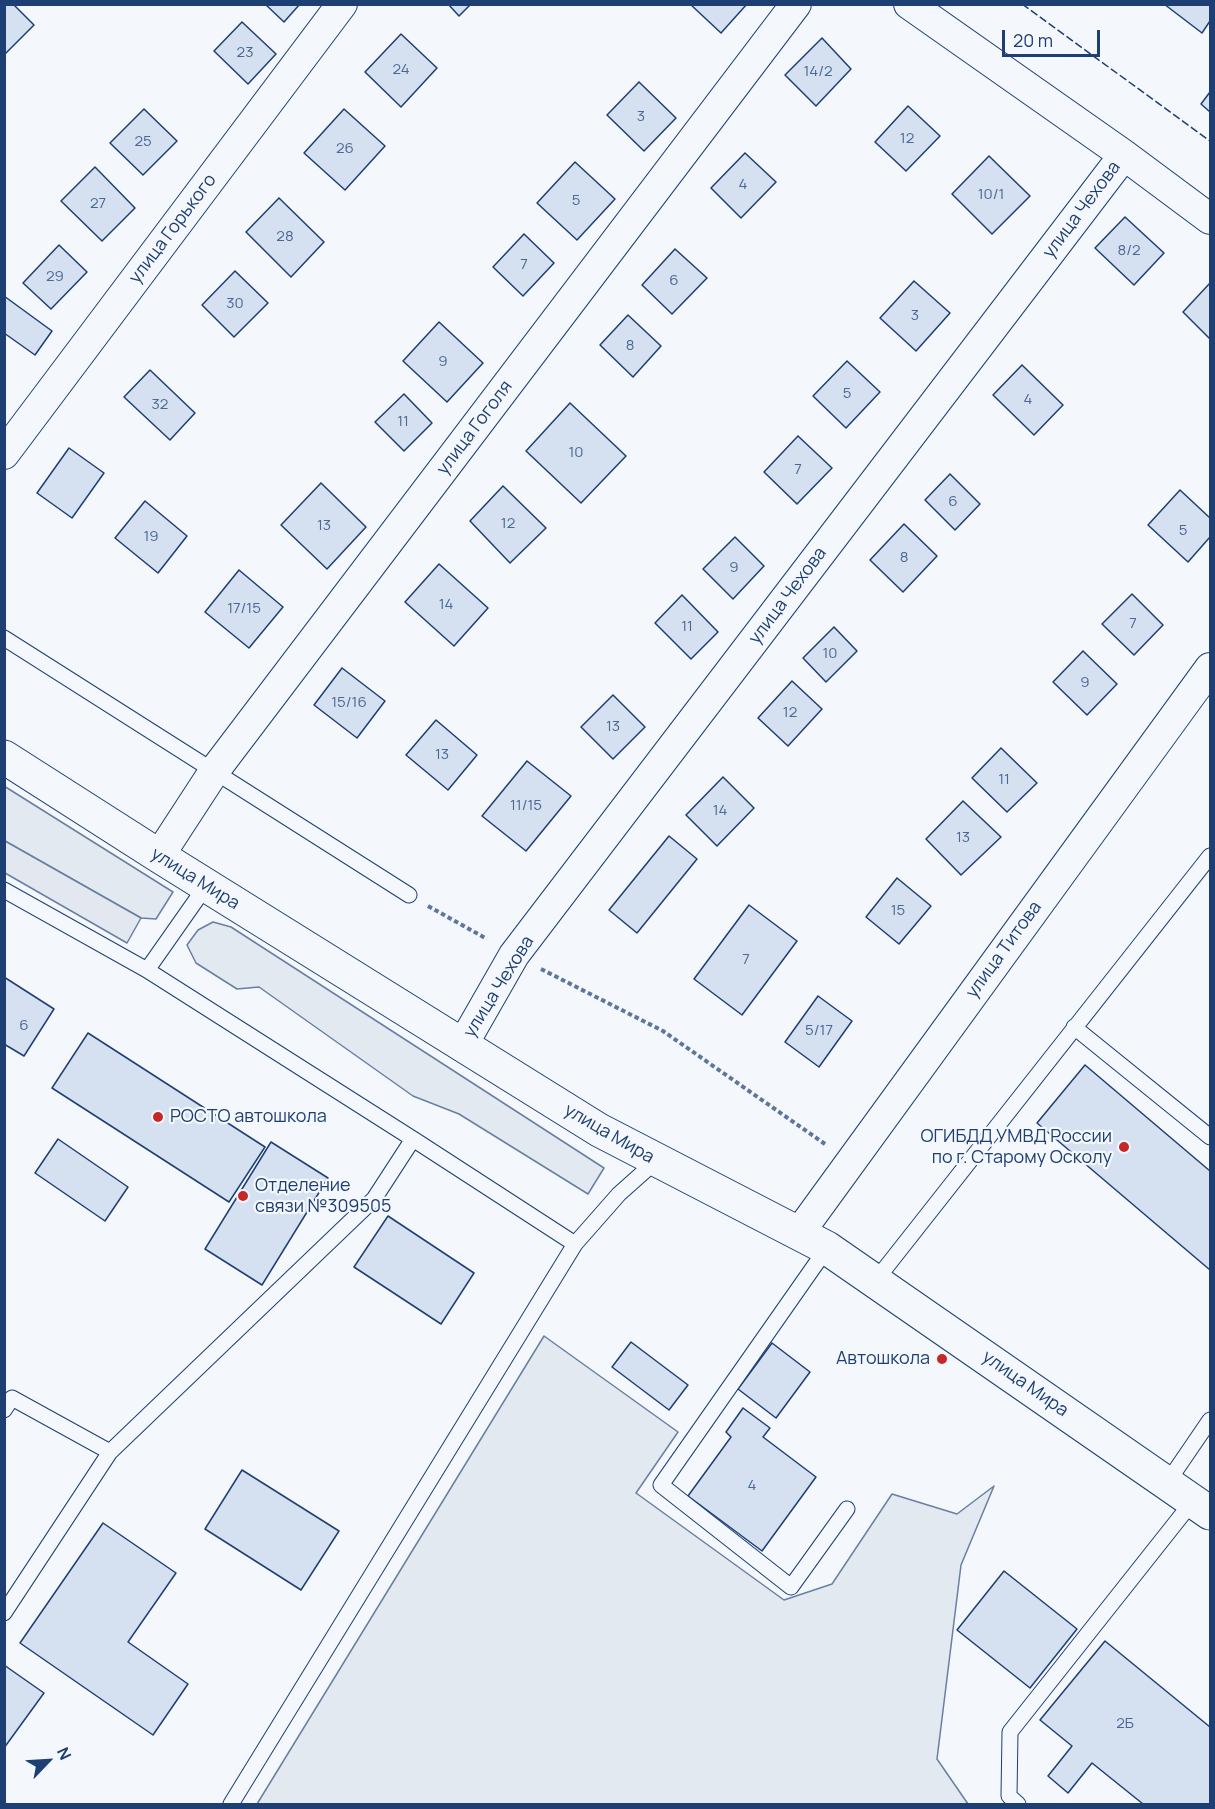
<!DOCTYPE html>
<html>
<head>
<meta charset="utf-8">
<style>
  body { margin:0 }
  #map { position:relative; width:1215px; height:1809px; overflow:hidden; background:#f4f7fb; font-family:Manrope,sans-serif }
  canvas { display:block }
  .frame { position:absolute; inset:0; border:6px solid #1d3f73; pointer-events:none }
  .north { position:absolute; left:18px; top:1731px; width:60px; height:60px; -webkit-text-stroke:4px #f4f7fb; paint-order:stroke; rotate:65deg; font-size:16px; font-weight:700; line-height:24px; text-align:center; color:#1d3f73 }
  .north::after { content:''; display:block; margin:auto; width:21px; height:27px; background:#1d3f73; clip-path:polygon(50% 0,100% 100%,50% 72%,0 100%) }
  .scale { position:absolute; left:1002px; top:30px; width:98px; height:27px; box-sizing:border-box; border:3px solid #1d3f73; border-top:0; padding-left:8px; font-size:18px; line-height:21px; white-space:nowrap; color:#1d3f73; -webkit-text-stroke:4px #f4f7fb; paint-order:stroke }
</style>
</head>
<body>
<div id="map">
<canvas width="1215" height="1809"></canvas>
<div class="frame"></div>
<div class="north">N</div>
<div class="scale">20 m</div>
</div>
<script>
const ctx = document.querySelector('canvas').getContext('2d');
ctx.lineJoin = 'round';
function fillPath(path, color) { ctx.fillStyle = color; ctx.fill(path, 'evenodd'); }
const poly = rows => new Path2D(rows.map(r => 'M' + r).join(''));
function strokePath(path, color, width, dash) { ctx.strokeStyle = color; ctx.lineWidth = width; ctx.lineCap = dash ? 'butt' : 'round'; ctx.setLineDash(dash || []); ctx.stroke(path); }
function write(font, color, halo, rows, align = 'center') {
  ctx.font = font + ' Manrope,sans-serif'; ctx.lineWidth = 4.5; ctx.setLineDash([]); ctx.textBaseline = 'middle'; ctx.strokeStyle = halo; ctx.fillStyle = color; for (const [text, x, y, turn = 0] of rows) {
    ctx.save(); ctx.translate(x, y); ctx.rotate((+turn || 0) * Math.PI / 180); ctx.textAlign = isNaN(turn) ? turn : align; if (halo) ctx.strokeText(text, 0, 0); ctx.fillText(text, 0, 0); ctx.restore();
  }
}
const green = poly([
  [4,786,173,892,156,919,141,918,5,841,4,786],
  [213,922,231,927,604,1168,588,1194,459,1114,413,1096,259,987,237,989,196,963,187,945,198,930,213,922],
  [544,1336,678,1432,636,1493,784,1600,832,1584,892,1494,957,1514,994,1486,961,1565,937,1759,968,1804,257,1804,544,1336]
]);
const parking = poly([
  [5,841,141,918,127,943,5,873,5,841]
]);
const building = poly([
  [4,4,13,4,34,25,4,55,4,4],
  [265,4,300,4,284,22,265,4],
  [448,4,471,4,459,16,448,4],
  [690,4,747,4,721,33,690,4],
  [1164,4,1210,4,1210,21,1202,33,1164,4],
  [242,22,276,54,248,84,214,51,242,22],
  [401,34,437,68,401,107,365,72,401,34],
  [822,38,851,69,816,106,785,75,822,38],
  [639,82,676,118,644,151,607,115,639,82],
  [1210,92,1210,112,1201,104,1210,92],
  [908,106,940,136,906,171,875,142,908,106],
  [144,109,177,141,143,175,110,143,144,109],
  [344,109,385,146,345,190,304,153,344,109],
  [745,153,776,182,741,218,711,188,745,153],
  [989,156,1030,196,992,234,952,194,989,156],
  [575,162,615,199,577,240,537,203,575,162],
  [95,167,135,208,102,241,61,201,95,167],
  [279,198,324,242,291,277,246,232,279,198],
  [1125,217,1164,253,1134,285,1095,248,1125,217],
  [524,234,554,263,523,296,493,267,524,234],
  [59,245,87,272,51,309,23,283,59,245],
  [675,249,707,278,672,314,642,285,675,249],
  [235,271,268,303,234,337,202,305,235,271],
  [914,281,950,313,916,351,880,318,914,281],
  [1210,283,1210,339,1183,312,1210,283],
  [4,296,52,331,35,355,4,333,4,296],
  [628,315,661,346,633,377,600,345,628,315],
  [439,322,483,363,447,402,403,361,439,322],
  [847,361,880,392,846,428,813,396,847,361],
  [1022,365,1063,405,1034,435,993,395,1022,365],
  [150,370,195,413,170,440,124,397,150,370],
  [404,394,432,423,404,451,375,422,404,394],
  [570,403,626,456,581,503,526,451,570,403],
  [798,436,832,468,797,504,764,472,798,436],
  [69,448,104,473,72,518,37,493,69,448],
  [950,474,980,504,955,530,925,500,950,474],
  [321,483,366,527,327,569,281,525,321,483],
  [503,486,546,528,510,563,470,521,503,486],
  [1180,490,1210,518,1210,537,1188,562,1148,525,1180,490],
  [145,501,187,536,158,573,115,538,145,501],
  [904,524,937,556,903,592,870,560,904,524],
  [735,537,764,566,733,599,703,569,735,537],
  [439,564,488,608,454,646,405,602,439,564],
  [239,570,283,607,249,648,205,612,239,570],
  [1132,594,1163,625,1134,655,1102,624,1132,594],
  [682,595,718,632,691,659,655,623,682,595],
  [834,627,857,651,826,682,803,658,834,627],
  [1083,651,1117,684,1087,715,1053,682,1083,651],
  [342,668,385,701,357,738,314,705,342,668],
  [792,681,822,709,788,746,758,718,792,681],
  [613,695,645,727,613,759,581,727,613,695],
  [436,720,477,755,448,790,406,755,436,720],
  [1001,748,1037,783,1007,812,972,778,1001,748],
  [527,761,571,796,526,851,482,816,527,761],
  [723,777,754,808,717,846,686,815,723,777],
  [963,801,1001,837,961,875,926,839,963,801],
  [669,836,697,859,637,933,609,910,669,836],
  [897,878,931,906,899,944,866,917,897,878],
  [749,905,797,941,742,1015,694,979,749,905],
  [4,977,54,1009,24,1056,4,1044,4,977],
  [818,996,852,1021,819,1067,785,1042,818,996],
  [88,1033,265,1147,229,1202,52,1088,88,1033],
  [1085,1065,1210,1171,1210,1270,1037,1123,1085,1065],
  [58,1139,128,1187,105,1221,35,1173,58,1139],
  [271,1142,328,1178,262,1285,205,1249,271,1142],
  [388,1216,474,1273,441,1324,354,1267,388,1216],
  [631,1342,688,1385,669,1410,612,1367,631,1342],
  [772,1343,810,1372,776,1418,738,1389,772,1343],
  [743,1408,770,1428,763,1437,816,1477,762,1551,688,1496,731,1437,726,1432,743,1408],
  [242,1470,339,1531,301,1590,205,1529,242,1470],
  [103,1523,176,1573,128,1642,188,1684,153,1735,20,1643,103,1523],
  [1004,1571,1077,1629,1030,1688,957,1630,1004,1571],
  [1105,1641,1210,1727,1210,1804,1143,1804,1092,1763,1068,1793,1048,1776,1072,1746,1040,1720,1105,1641],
  [4,1665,44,1693,4,1748,4,1665]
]);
const path = poly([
  [428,906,487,939],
  [541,969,663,1031,825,1144]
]);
const service = poly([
  [4,638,409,895],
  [4,890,147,970,413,1139],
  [147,970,206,886],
  [1074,1027,1210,1137],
  [827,1248,661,1485,791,1587,847,1509],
  [876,1280,1210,856],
  [4,1410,12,1398,110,1452],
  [1167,1483,1210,1420],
  [4,1613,110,1452,374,1199,413,1139,575,1244],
  [231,1804,575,1244,619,1194,656,1161],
  [1018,1804,1009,1796,1010,1732,1193,1501]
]);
const minor = poly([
  [909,4,1124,155,1210,219],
  [4,454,342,4],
  [159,856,215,770,796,4],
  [462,1046,514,955,1124,155],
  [799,1233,1210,668]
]);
const secondary = poly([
  [4,757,159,856,599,1130,827,1248,1210,1513]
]);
const fence = poly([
  [1022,4,1210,141]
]);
const markers = [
  [158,1117,6,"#c62828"],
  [1124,1147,6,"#c62828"],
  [243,1196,6,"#c62828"],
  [942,1359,6,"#c62828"]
];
const numberNames = [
  ["23",245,53],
  ["24",401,70],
  ["14/2",818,72],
  ["3",641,117],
  ["12",907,139],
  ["25",143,142],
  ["26",345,149],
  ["4",743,185],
  ["10/1",991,195],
  ["5",576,201],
  ["27",98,204],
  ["28",285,237],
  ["8/2",1129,251],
  ["7",524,265],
  ["29",55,277],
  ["6",674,281],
  ["30",235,304],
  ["3",915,316],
  ["8",630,346],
  ["9",443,362],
  ["5",847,394],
  ["4",1028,400],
  ["32",160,405],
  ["11",403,422],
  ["10",576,453],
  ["7",798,470],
  ["6",953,502],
  ["12",508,524],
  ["13",324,526],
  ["5",1183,531],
  ["19",151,537],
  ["8",904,558],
  ["9",734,568],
  ["14",446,605],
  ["17/15",244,609],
  ["7",1133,624],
  ["11",687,627],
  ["10",830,654],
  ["9",1085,683],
  ["15/16",349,703],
  ["12",790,713],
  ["13",613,727],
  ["13",442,755],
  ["11",1004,780],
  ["11/15",526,806],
  ["14",720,811],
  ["13",963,838],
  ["15",898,911],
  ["7",746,960],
  ["6",24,1026],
  ["5/17",819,1031],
  ["4",752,1486],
  ["2Б",1125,1724]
];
const streetNames = [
  ["улица Чехова",1082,210,-53],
  ["улица Горького",173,229,-53],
  ["улица Гоголя",475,428,-53],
  ["улица Чехова",788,596,-53],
  ["улица Мира",195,879,32],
  ["улица Титова",1004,950,-54],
  ["улица Чехова",499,987,-58],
  ["улица Мира",609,1134,30],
  ["улица Мира",1025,1384,35]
];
const poiNames = [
  ["РОСТО автошкола",170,1117],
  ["ОГИБДД УМВД России",1112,1137,"right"],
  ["по г. Старому Осколу",1112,1158,"right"],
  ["Отделение",255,1186],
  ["связи №309505",255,1207],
  ["Автошкола",930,1359,"right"]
];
fillPath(green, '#e3e9f0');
strokePath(green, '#687fa3', 1.5);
fillPath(parking, '#e3e8f0');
strokePath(parking, '#687fa3', 1.5);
fillPath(building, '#d5e0f0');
strokePath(building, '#1d3f73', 1.5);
strokePath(service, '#1d3f73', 17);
strokePath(minor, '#1d3f73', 32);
strokePath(secondary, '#1d3f73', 35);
strokePath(path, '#5e769c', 4, [4.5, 3]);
strokePath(service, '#f4f7fb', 15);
strokePath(minor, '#f4f7fb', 30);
strokePath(secondary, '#f4f7fb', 33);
strokePath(fence, '#1d3f73', 1.5, [8, 3]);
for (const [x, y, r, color] of markers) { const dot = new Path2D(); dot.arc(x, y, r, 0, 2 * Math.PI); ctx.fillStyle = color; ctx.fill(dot); strokePath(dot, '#f4f7fb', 2); }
write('15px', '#4b6792', null, numberNames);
write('18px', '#1d3f73', '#f4f7fb', streetNames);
write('18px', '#1d3f73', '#f4f7fb', poiNames, 'left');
</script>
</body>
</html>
